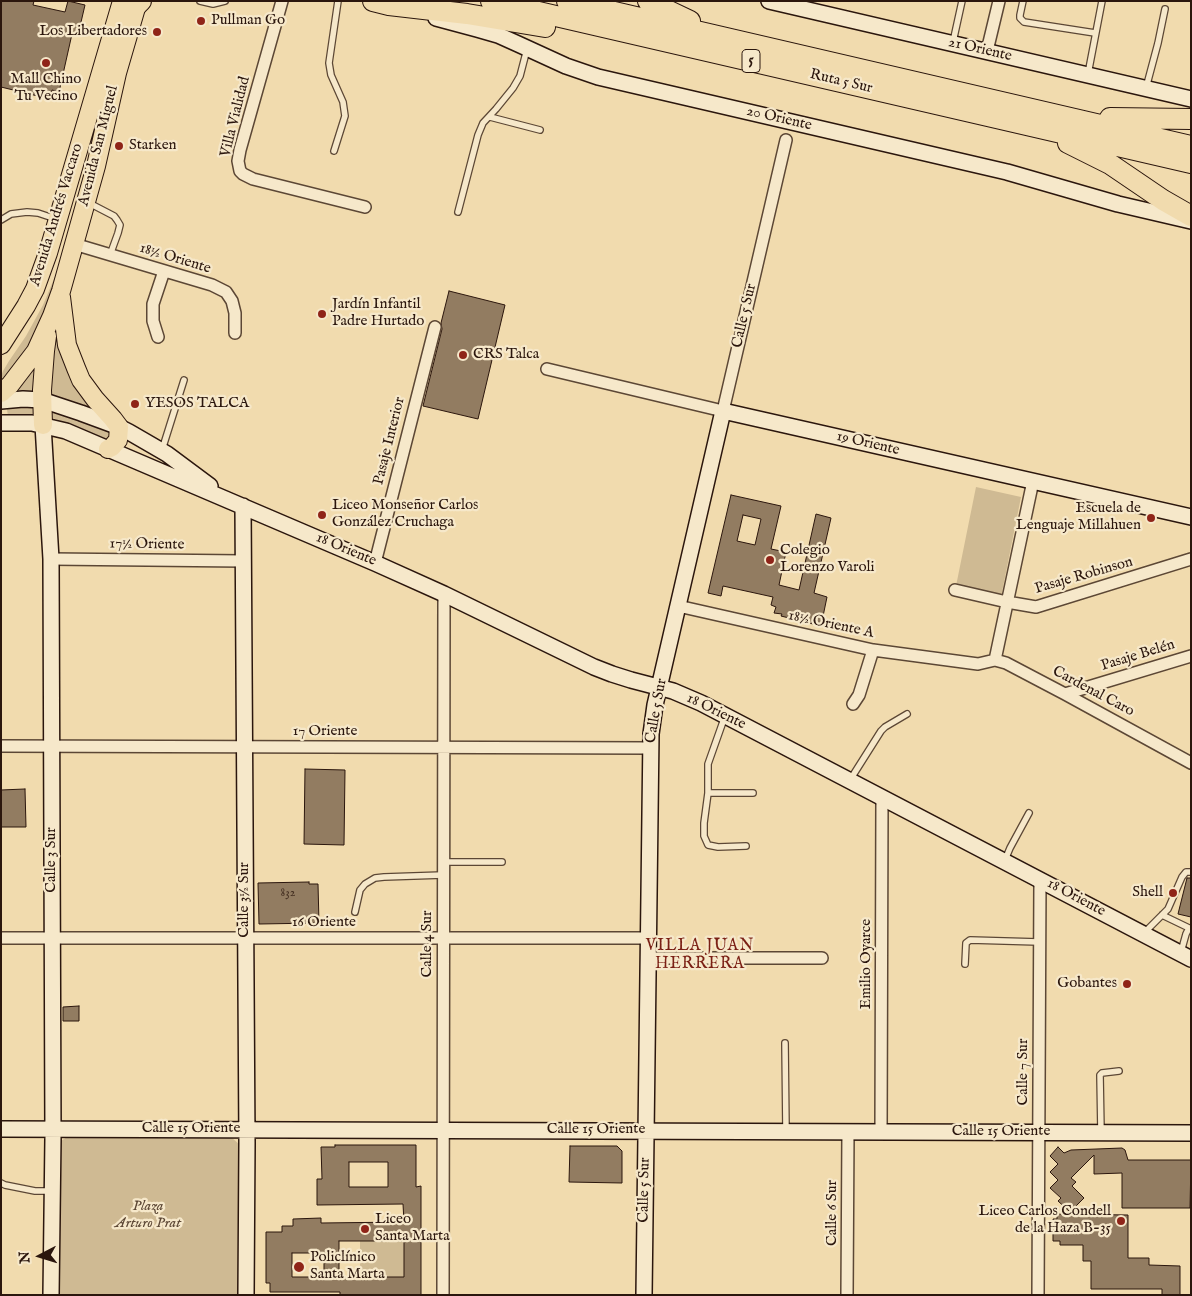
<!DOCTYPE html>
<html>
<head>
<meta charset="utf-8">
<style>
  body { margin:0 }
  #map { position:relative; width:1192px; height:1296px; overflow:hidden; background:#f1dbae; font-family:"IM FELL English",serif }
  canvas { display:block }
  .frame { position:absolute; inset:0; border:2px solid #2b160d; pointer-events:none }
  .north { position:absolute; left:15px; top:1231px; width:50px; height:50px; -webkit-text-stroke:4px #f6e8ca; paint-order:stroke; rotate:265deg; font-size:14px; font-weight:700; line-height:20px; text-align:center; color:#2b160d }
  .north::after { content:''; display:block; margin:auto; width:18px; height:22px; background:#2b160d; clip-path:polygon(50% 0,100% 100%,50% 72%,0 100%) }
</style>
</head>
<body>
<div id="map">
<canvas width="1192" height="1296"></canvas>
<div class="frame"></div>
<div class="north">N</div>
</div>
<script>
const ctx = document.querySelector('canvas').getContext('2d');
ctx.lineJoin = 'round';
function fillPath(path, color) { ctx.fillStyle = color; ctx.fill(path, 'evenodd'); }
const poly = rows => new Path2D(rows.map(r => 'M' + r).join(''));
function strokePath(path, color, width, dash) { ctx.strokeStyle = color; ctx.lineWidth = width; ctx.lineCap = dash ? 'butt' : 'round'; ctx.setLineDash(dash || []); ctx.stroke(path); }
function write(font, color, halo, rows, align = 'center') {
  ctx.font = font + ' "IM FELL English",serif'; ctx.lineWidth = 4.5; ctx.setLineDash([]); ctx.textBaseline = 'middle'; ctx.strokeStyle = halo; ctx.fillStyle = color; for (const [text, x, y, turn = 0] of rows) {
    ctx.save(); ctx.translate(x, y); ctx.rotate((+turn || 0) * Math.PI / 180); ctx.textAlign = isNaN(turn) ? turn : align; if (halo) ctx.strokeText(text, 0, 0); ctx.fillText(text, 0, 0); ctx.restore();
  }
}
const green = poly([
  [56,274,59,275,42,326,1,389,1,376,3,371,9,361,26,336,43,305],
  [60,325,111,421,112,441,53,418,37,415,8,416,6,403,39,364,54,349],
  [976,487,1021,497,1001,597,956,586],
  [227,1136,231,1137,240,1145,240,1295,57,1295,58,1144,61,1141,67,1137,71,1137],
  [360,1241,404,1241,404,1277,360,1277]
]);
const building = poly([
  [1,1,34,1,33,5,65,12,68,1,85,5,78,35,72,34,59,92,52,90,50,99,1,87,1,1],
  [449,291,505,305,478,419,423,406,442,329,441,323,449,291],
  [731,495,781,506,771,549,786,552,779,585,799,590,816,514,831,518,814,593,827,597,821,626,781,616,782,614,774,613,776,607,771,605,773,597,723,586,721,596,708,593,731,495],
  [743,515,761,519,755,545,737,541,743,515],
  [305,769,345,770,344,845,304,844,305,769],
  [25,789,26,827,1,827,1,790,25,789],
  [1187,878,1191,878,1191,917,1178,914,1187,878],
  [309,882,309,884,318,884,319,923,259,924,258,883,309,882],
  [79,1006,79,1021,63,1021,63,1007,79,1006],
  [335,1145,416,1145,416,1187,421,1186,421,1295,340,1295,340,1292,270,1292,270,1283,266,1283,266,1232,282,1232,282,1226,293,1226,293,1219,321,1218,321,1223,404,1222,403,1204,317,1205,317,1179,322,1179,321,1147,335,1147,335,1145],
  [349,1162,388,1162,388,1187,349,1187,349,1162],
  [339,1241,404,1241,404,1277,339,1277,339,1241],
  [292,1253,324,1253,324,1277,292,1277,292,1253],
  [570,1146,617,1146,622,1151,622,1183,569,1182,570,1146],
  [1058,1147,1064,1153,1071,1150,1122,1148,1125,1150,1128,1160,1191,1160,1190,1208,1122,1208,1122,1173,1094,1174,1094,1155,1071,1178,1076,1182,1072,1186,1084,1198,1070,1212,1058,1201,1061,1198,1050,1188,1058,1180,1050,1172,1058,1164,1050,1156,1058,1147],
  [1057,1214,1128,1215,1128,1258,1149,1258,1149,1265,1180,1266,1180,1295,1162,1295,1162,1289,1091,1289,1091,1261,1083,1261,1083,1245,1060,1245,1060,1241,1053,1241,1053,1219,1057,1219,1057,1214]
]);
const lane = poly([
  [200,1,213,4,225,1],
  [1023,1,1020,15,1020,18,1024,22,1095,33],
  [953,42,962,1],
  [1088,74,1102,1],
  [1146,88,1158,43,1165,9],
  [490,117,540,130],
  [334,151,345,116,343,102,331,75,329,63,338,1],
  [89,203,114,216,117,220,120,225,118,233,110,255],
  [458,212,478,135,483,123,496,109,513,88,520,76,527,49],
  [1,220,11,214,27,212,38,213,56,219],
  [162,450,184,380],
  [725,716,708,764,708,793,704,823,704,836,708,845,718,847,746,846],
  [850,780,881,731,885,727,907,714],
  [708,793,753,793],
  [1005,860,1010,848,1029,813],
  [444,862,502,862],
  [355,912,360,890,365,884,375,878,384,877,443,875],
  [1162,915,1189,928,1186,934,1181,952],
  [1145,932,1168,909,1182,877,1186,872,1191,872],
  [965,964,966,943,970,940,1039,942],
  [785,1043,786,1131],
  [1101,1132,1100,1075,1102,1073,1119,1071],
  [1,1183,5,1185,35,1191,52,1191]
]);
const street = poly([
  [282,1,240,150,238,161,240,171,243,174,253,179,365,207],
  [987,51,999,1],
  [74,244,212,285,226,292,232,301,235,313,235,333],
  [158,337,153,321,153,304,164,271],
  [547,369,723,411,786,140],
  [51,559,243,561],
  [375,563,435,327],
  [955,590,1007,602,1036,607,1191,559],
  [678,606,873,650,978,664,995,660,1006,663,1065,694,1191,763],
  [995,660,1033,481],
  [1065,694,1191,656],
  [853,704,859,695,873,650],
  [1,746,650,748],
  [1,938,647,938],
  [647,958,822,958],
  [881,1131,882,798],
  [443,1295,444,594],
  [847,1295,848,1131],
  [1038,1295,1040,880]
]);
const secondary = poly([
  [769,1,1191,99],
  [436,18,477,29,498,35,518,44,566,66,598,77,1007,172,1118,204,1191,221],
  [1,401,23,399,42,400,81,413,119,427,129,432,167,454,210,486],
  [1,423,32,423,66,431,375,563,444,594,594,667,612,674,631,680,673,691,701,703,1191,959],
  [43,425,51,559,53,1137,51,1295],
  [243,506,247,1143,246,1295],
  [1,1129,1191,1133],
  [644,1295,651,734,655,705,723,411,1191,517]
]);
const primary = poly([
  [61,297,67,345,76,368,81,380,95,399,113,419,119,427,118,440,112,447,108,449],
  [1,345,26,306,35,289,48,253,122,1],
  [1,393,10,385,36,351,52,316,61,291,96,166,117,73,138,1],
  [43,425,42,390,45,351,47,336]
]);
const highway = poly([
  [373,1,389,5,467,14,545,27],
  [491,1,1191,163],
  [567,1,1191,146],
  [648,1,690,21],
  [137,5,141,1],
  [1110,118,1191,119],
  [1068,143,1110,164,1163,200,1191,216]
]);
const markers = [
  [201,21,5,"#8f2418"],
  [157,32,5,"#8f2418"],
  [46,63,5,"#8f2418"],
  [119,146,5,"#8f2418"],
  [322,314,5,"#8f2418"],
  [463,355,5,"#8f2418"],
  [135,404,5,"#8f2418"],
  [322,515,5,"#8f2418"],
  [1151,518,5,"#8f2418"],
  [770,560,5,"#8f2418"],
  [1173,893,5,"#8f2418"],
  [1127,984,5,"#8f2418"],
  [1121,1221,5,"#8f2418"],
  [365,1229,5,"#8f2418"],
  [299,1267,6,"#8f2418"]
];
const numberNames = [
  ["832",288,894]
];
const shields = [
  [751,61,18]
];
const shieldNames = [
  ["5",751,61]
];
const poiNames = [
  ["Pullman Go",211,21],
  ["Los Libertadores",147,32,"right"],
  ["Mall Chino",46,80,"center"],
  ["Tu Vecino",46,97,"center"],
  ["Starken",129,146],
  ["Jardín Infantil",332,305],
  ["Padre Hurtado",332,322],
  ["CRS Talca",473,355],
  ["YESOS TALCA",145,404],
  ["Liceo Monseñor Carlos",332,506],
  ["González Cruchaga",332,523],
  ["Escuela de",1141,509,"right"],
  ["Lenguaje Millahuen",1141,526,"right"],
  ["Colegio",780,551],
  ["Lorenzo Varoli",780,568],
  ["Shell",1163,893,"right"],
  ["Gobantes",1117,984,"right"],
  ["Liceo Carlos Condell",1111,1212,"right"],
  ["de la Haza B-35",1111,1229,"right"],
  ["Liceo",375,1220],
  ["Santa Marta",375,1237],
  ["Policlínico",310,1258],
  ["Santa Marta",310,1275]
];
const streetNames = [
  ["21 Oriente",980,50,13],
  ["Ruta 5 Sur",841,82,13],
  ["Villa Vialidad",236,117,-76],
  ["20 Oriente",779,119,13],
  ["Avenida San Miguel",99,146,-76],
  ["Avenida Andrés Vaccaro",57,215,-73],
  ["18½ Oriente",175,259,17],
  ["Calle 5 Sur",745,316,-77],
  ["Pasaje Interior",390,441,-76],
  ["19 Oriente",868,444,13],
  ["17½ Oriente",147,545,1],
  ["18 Oriente",346,550,23],
  ["Pasaje Robinson",1084,576,-16],
  ["18½ Oriente A",831,625,12],
  ["Pasaje Belén",1138,656,-17],
  ["Cardenal Caro",1093,692,28],
  ["Calle 5 Sur",657,711,-80],
  ["18 Oriente",716,712,26],
  ["17 Oriente",325,732],
  ["Calle 3 Sur",52,860,-90],
  ["18 Oriente",1076,898,28],
  ["Calle 3½ Sur",245,900,-90],
  ["16 Oriente",324,923],
  ["Calle 4 Sur",428,944,-90],
  ["Emilio Oyarce",867,964,-90],
  ["Calle 7 Sur",1024,1072,-90],
  ["Calle 15 Oriente",191,1129],
  ["Calle 15 Oriente",596,1130],
  ["Calle 15 Oriente",1001,1132],
  ["Calle 5 Sur",645,1190,-89],
  ["Calle 6 Sur",833,1213,-90]
];
const parkNames = [
  ["Plaza",148,1207],
  ["Arturo Prat",148,1224]
];
const neighbourhoodNames = [
  ["VILLA JUAN",700,947],
  ["HERRERA",700,965]
];
fillPath(green, '#cfba93');
fillPath(building, '#927c61');
strokePath(building, '#2b160d', 1);
strokePath(lane, '#5c4735', 8);
strokePath(street, '#5c4735', 14);
strokePath(secondary, '#2b160d', 18);
strokePath(primary, '#2b160d', 20);
strokePath(highway, '#2b160d', 22);
strokePath(lane, '#f6e8ca', 5.5);
strokePath(street, '#f6e8ca', 11);
strokePath(secondary, '#f6e8ca', 15);
strokePath(primary, '#f1dbae', 18);
strokePath(highway, '#f1dbae', 20);
for (const [x, y, r, color] of markers) { const dot = new Path2D(); dot.arc(x, y, r, 0, 2 * Math.PI); ctx.fillStyle = color; ctx.fill(dot); strokePath(dot, '#f6e8ca', 2); }
write('12px', '#453022', null, numberNames);
for (const [x, y, w] of shields) { const box = new Path2D(); box.roundRect(x - w / 2, y - 11.5, w, 23, 4); ctx.fillStyle = '#f6e8ca'; ctx.fill(box); strokePath(box, '#2b160d', 1); }
write('bold 14px', '#2b160d', null, shieldNames);
write('15px', '#2b160d', '#f6e8ca', poiNames, 'left');
write('15px', '#2b160d', '#f6e8ca', streetNames);
write('italic 15px', '#5c4735', '#f6e8ca', parkNames);
ctx.letterSpacing = '1px';
write('16px', '#7a1f14', '#f6e8ca', neighbourhoodNames);
ctx.letterSpacing = '0px';
</script>
</body>
</html>
